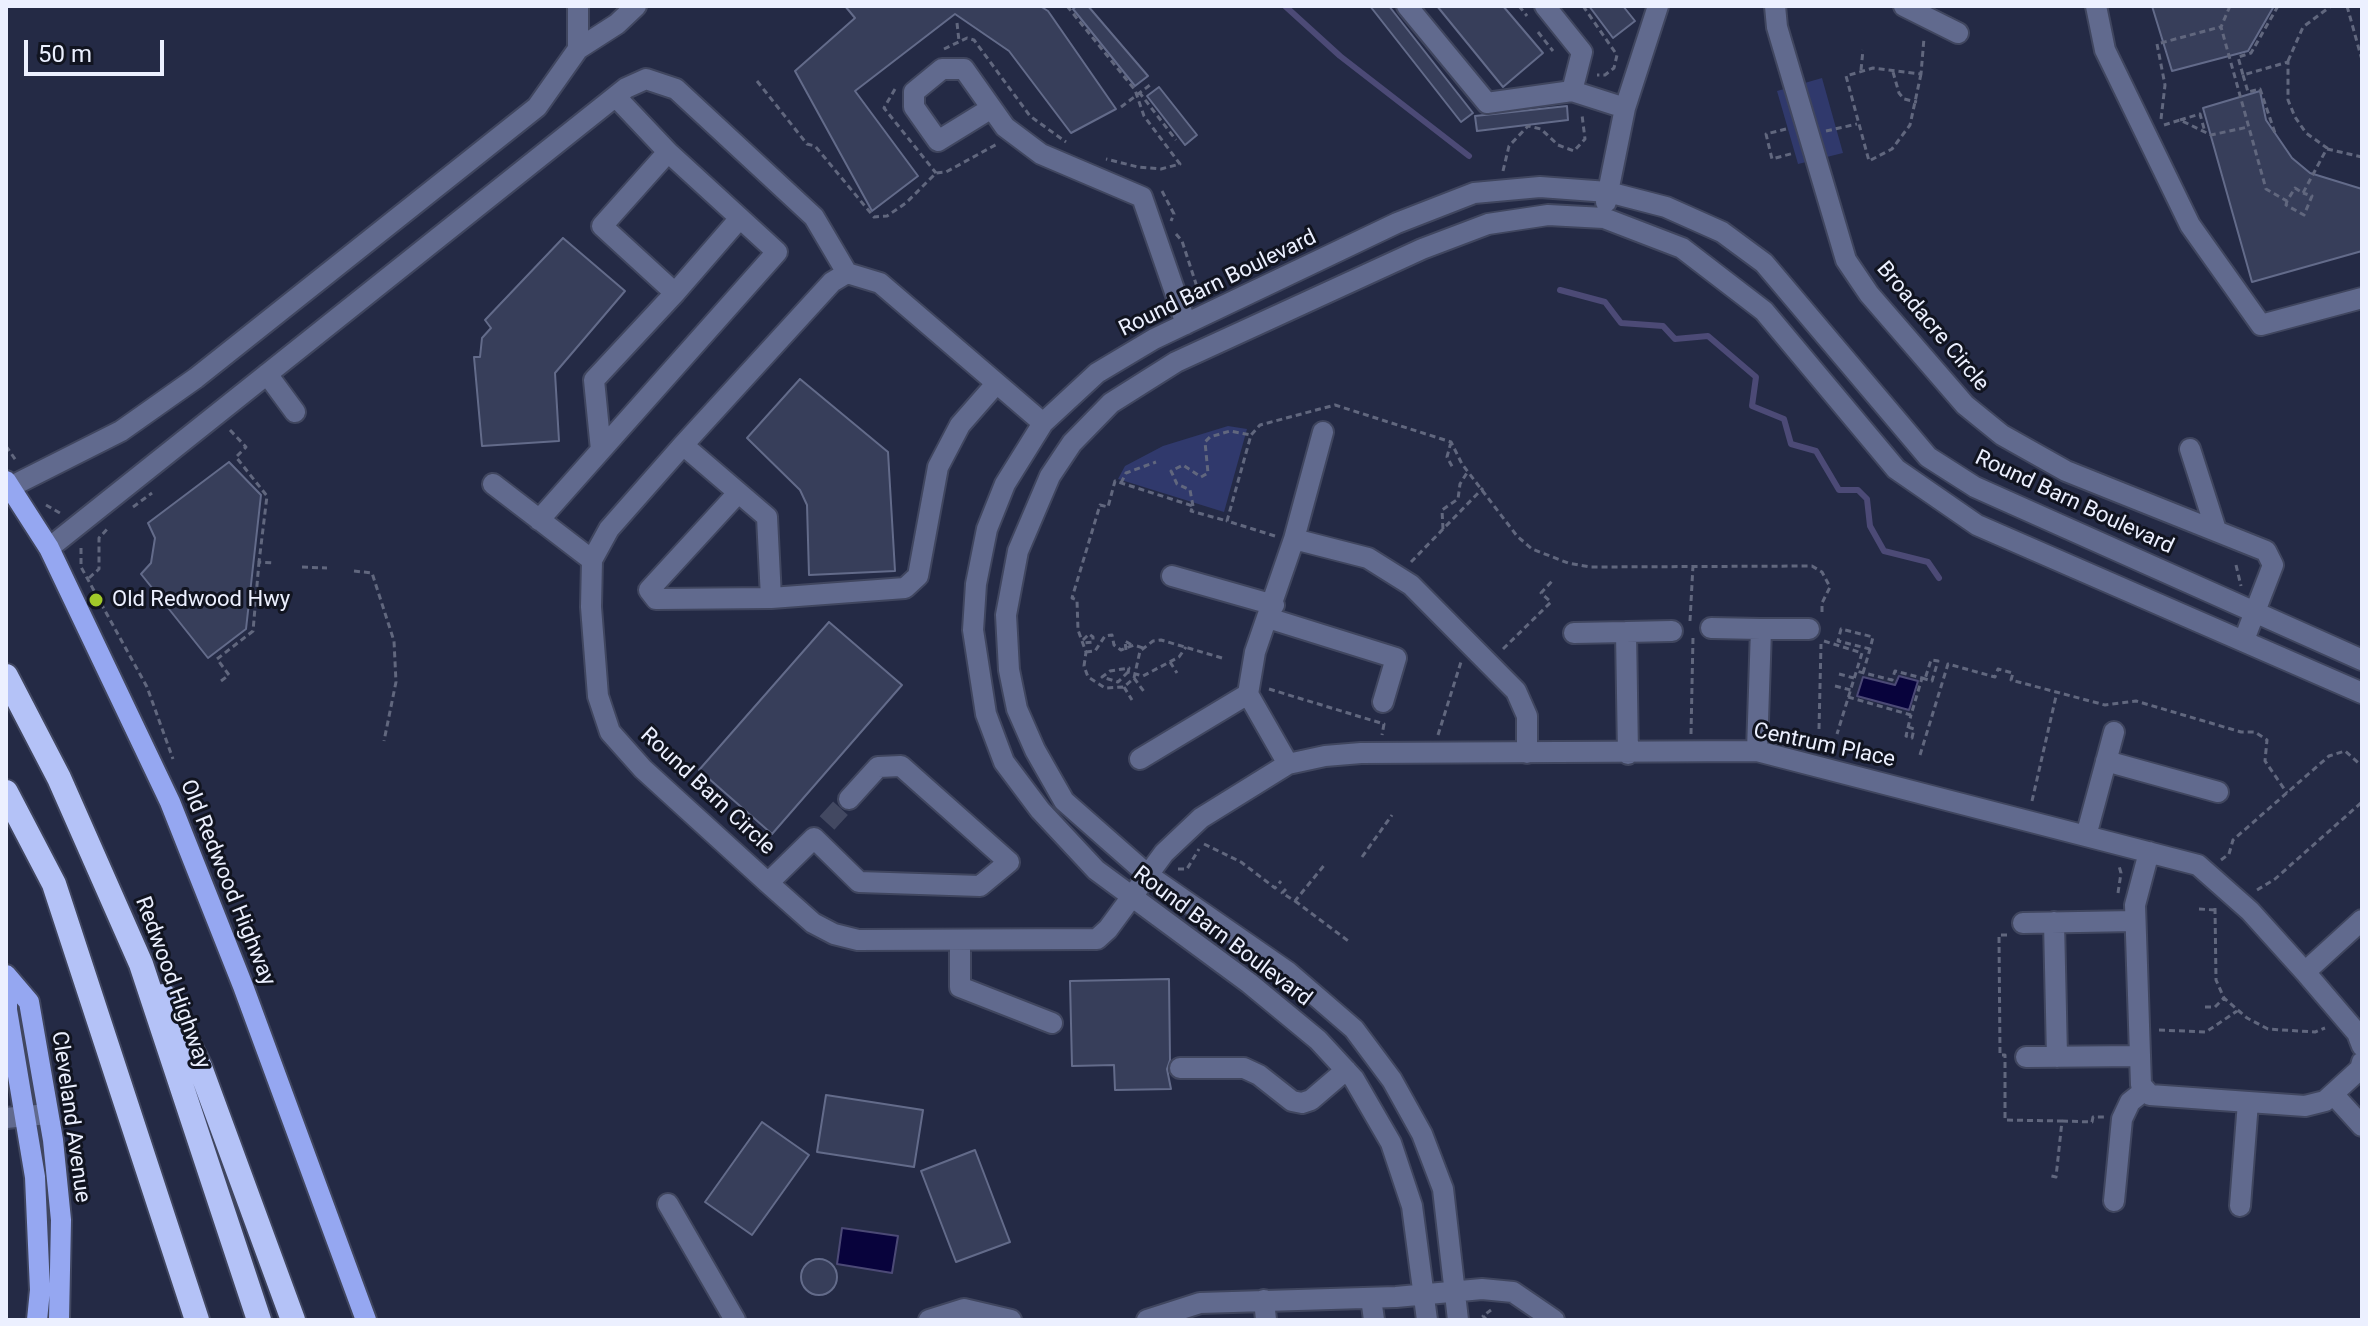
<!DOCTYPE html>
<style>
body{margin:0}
#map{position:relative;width:2368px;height:1326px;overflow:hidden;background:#242a45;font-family:Roboto,sans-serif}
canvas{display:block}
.frame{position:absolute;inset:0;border:8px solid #ecf0ff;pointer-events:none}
.scale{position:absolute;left:24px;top:40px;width:140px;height:36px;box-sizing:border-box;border:4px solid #ecf0ff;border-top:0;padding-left:10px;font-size:24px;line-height:28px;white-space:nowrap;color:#ecf0ff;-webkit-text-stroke:6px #111420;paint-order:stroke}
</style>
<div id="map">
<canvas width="2368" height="1326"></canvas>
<div class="frame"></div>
<div class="scale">50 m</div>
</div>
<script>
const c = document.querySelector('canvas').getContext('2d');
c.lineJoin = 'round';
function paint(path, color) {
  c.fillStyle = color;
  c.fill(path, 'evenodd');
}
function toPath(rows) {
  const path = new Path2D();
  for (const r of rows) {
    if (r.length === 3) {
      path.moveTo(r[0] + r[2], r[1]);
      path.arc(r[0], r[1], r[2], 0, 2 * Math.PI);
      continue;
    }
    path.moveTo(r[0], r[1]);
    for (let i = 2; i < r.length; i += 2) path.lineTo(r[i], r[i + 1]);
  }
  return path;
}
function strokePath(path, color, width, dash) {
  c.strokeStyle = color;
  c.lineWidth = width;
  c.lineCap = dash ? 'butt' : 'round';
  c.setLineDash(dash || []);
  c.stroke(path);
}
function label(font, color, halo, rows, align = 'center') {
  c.font = font + ' Roboto,sans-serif';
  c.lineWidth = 6;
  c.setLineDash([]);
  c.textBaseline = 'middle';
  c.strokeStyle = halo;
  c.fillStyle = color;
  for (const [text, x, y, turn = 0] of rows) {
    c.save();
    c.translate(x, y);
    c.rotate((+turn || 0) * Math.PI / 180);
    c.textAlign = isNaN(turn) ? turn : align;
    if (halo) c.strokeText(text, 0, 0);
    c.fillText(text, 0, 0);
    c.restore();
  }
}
const green = toPath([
 [1822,78,1843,153,1798,164,1777,91],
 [1228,426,1247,429,1224,512,1118,479,1125,466,1163,446]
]);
const water = toPath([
 [1899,676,1918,681,1909,710,1857,696,1863,677,1895,685,1899,676],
 [842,1228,898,1236,892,1273,837,1264,842,1228]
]);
const stream = toPath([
 [1285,6,1340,56,1469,156],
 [1560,290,1605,302,1621,323,1663,326,1675,339,1708,336,1756,377,1752,406,1784,419,1791,444,1816,451,1839,490,1858,490,1867,499,1870,526,1884,551,1928,562,1939,578]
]);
const building = toPath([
 [845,6,1040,6,1048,11,1116,109,1071,133,1009,51,955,14,855,91,918,176,872,211,795,71,855,18,845,6],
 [1077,6,1088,6,1148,76,1135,86,1073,9,1077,6],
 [1370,6,1389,6,1473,113,1461,122,1370,6],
 [1437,6,1503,6,1543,53,1503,87,1437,6],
 [1589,6,1623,6,1635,21,1613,38,1589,6],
 [2152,6,2274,6,2248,51,2172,71,2152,6],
 [1159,87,1197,135,1185,145,1147,96,1159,87],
 [2260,91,2266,120,2292,158,2310,173,2362,189,2362,251,2252,282,2203,108,2260,91],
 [1567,106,1568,120,1477,131,1475,116,1567,106],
 [563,238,625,291,555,373,559,441,482,446,474,357,480,357,482,338,491,328,485,320,563,238],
 [800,379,888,452,895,571,809,575,807,505,800,490,747,438,800,379],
 [229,462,261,495,246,629,208,658,141,574,151,563,155,538,148,523,229,462],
 [829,622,902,685,772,834,699,770,829,622],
 [1169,979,1170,1060,1167,1069,1171,1089,1115,1090,1114,1065,1072,1066,1070,981,1169,979],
 [826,1095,923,1110,914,1167,817,1152,826,1095],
 [762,1122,809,1155,752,1235,705,1202,762,1122],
 [975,1150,1010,1242,956,1262,921,1171,975,1150],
 [819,1277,18]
]);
const minorTunnel = toPath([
 [827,823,849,799]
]);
const path = toPath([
 [1067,6,1135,90,1144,116,1180,164,1161,169,1138,167,1106,159],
 [1519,6,1527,16],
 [1583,6,1617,55,1614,68,1605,75,1597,75],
 [2230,6,2221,27,2266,189,2287,201,2295,188,2303,193,2325,152],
 [2278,6,2251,53,2238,57,2243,75,2288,62,2288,100,2295,117,2306,133,2327,148,2325,152],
 [2347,6,2362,60],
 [957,23,959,41],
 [1538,32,1553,51],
 [944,49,967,38,974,40,1030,116,1066,142],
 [2288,61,2303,27,2331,6],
 [1861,70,1863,50],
 [1893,72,1899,93,1904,99,1917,102],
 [1921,74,1910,125,1892,149,1869,161,1846,76,1873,68,1921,74,1924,38],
 [2243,75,2248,92,2260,89,2276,136],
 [757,81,807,144,815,146,874,217,887,216,906,203,936,173,946,172,997,144],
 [895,89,884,108,936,173],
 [1139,92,1176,140],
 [1121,107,1150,85],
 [2161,119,2165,85,2157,44,2220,27],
 [2180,120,2200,114,2205,132],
 [2164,125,2180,120,2211,135,2248,127],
 [1786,129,1766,134,1772,159,1794,153],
 [1826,131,1857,124],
 [2327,149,2362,157],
 [1503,171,1509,146,1528,126,1541,129,1558,145,1574,151,1585,139,1582,115],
 [1162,191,1174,214,1171,221],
 [2287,201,2286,205,2304,215,2312,196,2303,193],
 [1176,234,1182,241,1199,293],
 [230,430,246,447,236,457,267,496,259,562,275,563],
 [1451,442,1447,457,1453,468],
 [6,446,17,462],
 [1121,483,1126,473,1156,462],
 [46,505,60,513],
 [1193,506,1190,490,1177,484,1171,471,1183,465,1201,477,1208,473,1205,442,1210,437,1230,431,1251,435],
 [133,507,152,493],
 [1443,529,1442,510,1458,499,1460,484,1468,471],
 [1275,536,1227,521,1251,435,1260,425,1335,405,1451,442,1462,464,1517,536,1532,549,1568,563,1590,567,1812,566,1822,572,1830,587,1822,603,1822,616],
 [81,548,81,567,147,687,173,759],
 [1411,562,1483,488],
 [2236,565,2241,586],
 [302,567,327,568],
 [354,571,372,573,394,641,396,682,384,741],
 [89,578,99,569,99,538,109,527],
 [1690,621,1693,565],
 [1083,640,1089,634,1093,637,1093,642,1084,643],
 [1824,641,1862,653,1837,734],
 [1503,649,1551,602,1541,593,1554,579],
 [1126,650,1125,641,1132,645],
 [1086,652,1095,651,1105,636,1112,635,1114,645,1121,650,1134,645,1143,648],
 [1222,658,1161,640,1153,641,1140,651,1134,678,1124,687,1105,688,1088,677,1084,666,1086,652,1078,630,1077,600,1072,598,1100,505,1108,507,1115,481,1193,506,1191,511,1227,521],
 [1170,662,1177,673],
 [1128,672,1118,682,1102,677,1110,671,1129,668,1128,672,1143,676,1179,657,1186,647],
 [1863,673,1870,649,1873,637,1841,629,1838,641,1870,649],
 [1839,674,1854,678],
 [1134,678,1145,693],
 [1922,678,1932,681,1938,661,1931,660,1925,679],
 [221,681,229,675,217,659,253,631,259,562],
 [1835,686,1851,690],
 [1124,687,1132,700],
 [1269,689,1384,724,1382,735],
 [1848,697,1911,715,1922,678,1895,671,1892,680,1856,671],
 [1908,727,1914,729,1912,738,1906,736,1911,715],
 [1819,729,1821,644],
 [1691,734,1693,637],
 [1438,735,1461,662],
 [1920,755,1948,664,1995,677,1998,669,2013,673,2011,680,2105,705,2136,701,2241,732,2255,732,2267,740,2265,761,2287,793],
 [2032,801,2057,692],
 [1204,844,1241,862,1275,888,1281,881],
 [1362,857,1392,815],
 [2221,860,2229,854,2233,840,2329,756,2345,751,2362,766],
 [1178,869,1187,869,1199,849],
 [1286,889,1282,893,1295,901,1326,863],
 [2257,890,2275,879,2362,802],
 [2118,893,2121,873,2119,866],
 [1295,901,1351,943],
 [2215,908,2216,980,2224,998,2247,1018,2268,1029,2315,1032,2325,1028],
 [2199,909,2215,910],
 [2007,935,1999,935,2000,1055,2005,1055,2005,1120,2062,1121,2056,1177,2051,1176],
 [2205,1007,2215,1007,2224,998],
 [2159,1030,2206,1032,2237,1011],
 [2062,1121,2092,1122,2093,1117,2105,1117],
 [1487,1320,1483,1316,1491,1310]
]);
const minor = toPath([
 [1407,6,1487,103,1572,91,1625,108],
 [1545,6,1582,52,1572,91],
 [1775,6,1777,27,1846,260,1869,294,1965,405,2002,435,2066,471,2266,551,2273,565,2244,640],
 [1904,6,1958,33],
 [2096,6,2105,50,2190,225,2261,325,2362,298],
 [578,49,617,24,636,6],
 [990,109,938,141,914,107,914,92,942,69,964,69,1005,127,1041,154,1142,197,1186,324],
 [1606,202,1625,108,1658,6],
 [675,293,740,218],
 [267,374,295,412],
 [1043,423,880,283,847,273,832,282,683,445,609,529,592,560,591,607,598,696,610,732,643,769,768,883,813,923,834,934,858,940,1097,939,1108,929,1164,853,1201,818,1288,764,1325,756,1361,753,1757,751,2198,865,2250,911,2305,972,2357,1033,2362,1046],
 [683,445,767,517,771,598,656,599,649,590,738,493],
 [2190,449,2216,530],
 [601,450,594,380,675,293,602,226,668,152],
 [493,484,592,560],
 [10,487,121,431,196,378,537,107,578,49,578,6],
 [539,520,777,252,668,152,616,97],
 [1294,539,1323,432],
 [49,548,626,88,646,79,676,89,814,217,847,273],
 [1172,576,1274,605],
 [771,598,905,588,918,576,938,467,960,425,995,385],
 [1268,618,1396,658,1383,702],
 [1711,628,1761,629],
 [1574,633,1626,632],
 [1757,751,1761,629,1809,629],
 [1628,754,1626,632,1672,631],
 [1140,759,1248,694],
 [2106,761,2218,792],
 [1288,764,1248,694,1255,652,1294,539,1368,558,1411,585,1516,691,1527,716,1527,753],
 [2086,836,2114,732],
 [2149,852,2135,905,2141,1085,2150,1095,2305,1106,2325,1101,2360,1069,2362,1062],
 [768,883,814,838,859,882,980,886,1009,862,901,766,878,767,849,799],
 [2054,922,2057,1057],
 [2023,923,2135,921],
 [960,942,960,987,1052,1023],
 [2305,972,2362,920],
 [2026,1057,2140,1056],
 [1180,1068,1244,1068,1259,1075,1292,1101,1302,1103,1311,1100,1346,1070],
 [2333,1094,2362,1126],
 [6,1118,48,1114],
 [2114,1201,2122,1119,2130,1102,2145,1090],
 [668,1204,735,1320],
 [2240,1206,2248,1102],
 [1371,1298,1374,1320],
 [1264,1300,1266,1320],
 [929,1320,964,1309,1011,1320],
 [1147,1320,1200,1303,1396,1297,1482,1289,1513,1292,1554,1320],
 [1427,1320,1412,1206,1391,1143,1354,1079,1318,1040,1249,983,1096,870,1040,810,1004,762,986,714,973,630,976,584,987,529,1005,484,1043,423,1097,373,1154,339,1397,223,1474,193,1540,187,1608,192,1666,207,1722,232,1764,263,1928,457,1975,487,2362,660],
 [1458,1320,1443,1189,1422,1134,1392,1080,1354,1029,1288,972,1148,875,1064,801,1035,750,1017,709,1009,670,1006,615,1018,551,1050,476,1072,443,1111,403,1176,362,1422,249,1488,224,1548,215,1604,218,1682,248,1764,311,1896,469,1977,525,2362,693]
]);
const major = toPath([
 [6,481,49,548,170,802,243,986,366,1320],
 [6,975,29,1002,53,1140,61,1220,59,1320],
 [7,977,7,1010,35,1177,40,1290,37,1320]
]);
const highway = toPath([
 [6,676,59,778,141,964,259,1320],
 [6,792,54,884,197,1320],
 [164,996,200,1067,293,1320]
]);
const markers = [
 [96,600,8,"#a1c929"]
];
const streetNames = [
 ["Round Barn Boulevard",1218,284,-26],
 ["Broadacre Circle",1932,327,50],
 ["Round Barn Boulevard",2074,503,25],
 ["Centrum Place",1824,746,12],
 ["Round Barn Circle",707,792,43],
 ["Old Redwood Highway",227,883,68],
 ["Round Barn Boulevard",1222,937,37],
 ["Redwood Highway",172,983,70],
 ["Cleveland Avenue",70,1117,82]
];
const poiNames = [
 ["Old Redwood Hwy",112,600]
];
paint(green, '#30396c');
paint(water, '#08033c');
strokePath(water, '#4c4a76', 2);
strokePath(stream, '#4c4a76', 6);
paint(building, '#373e5a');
strokePath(building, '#636b8a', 2);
strokePath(minorTunnel, '#424861', 20, [20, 10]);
strokePath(minor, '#40465f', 24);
strokePath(major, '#40465f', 24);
strokePath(highway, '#40465f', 28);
strokePath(path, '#61677e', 3, [6, 4]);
strokePath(minor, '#616a8e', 20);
strokePath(major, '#95a7f1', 20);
strokePath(highway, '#b4c2f7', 24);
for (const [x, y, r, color] of markers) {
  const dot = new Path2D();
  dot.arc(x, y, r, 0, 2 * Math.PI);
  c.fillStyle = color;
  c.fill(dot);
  strokePath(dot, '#111420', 3);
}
label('22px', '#ecf0ff', '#111420', streetNames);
label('22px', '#ecf0ff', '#111420', poiNames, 'left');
</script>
